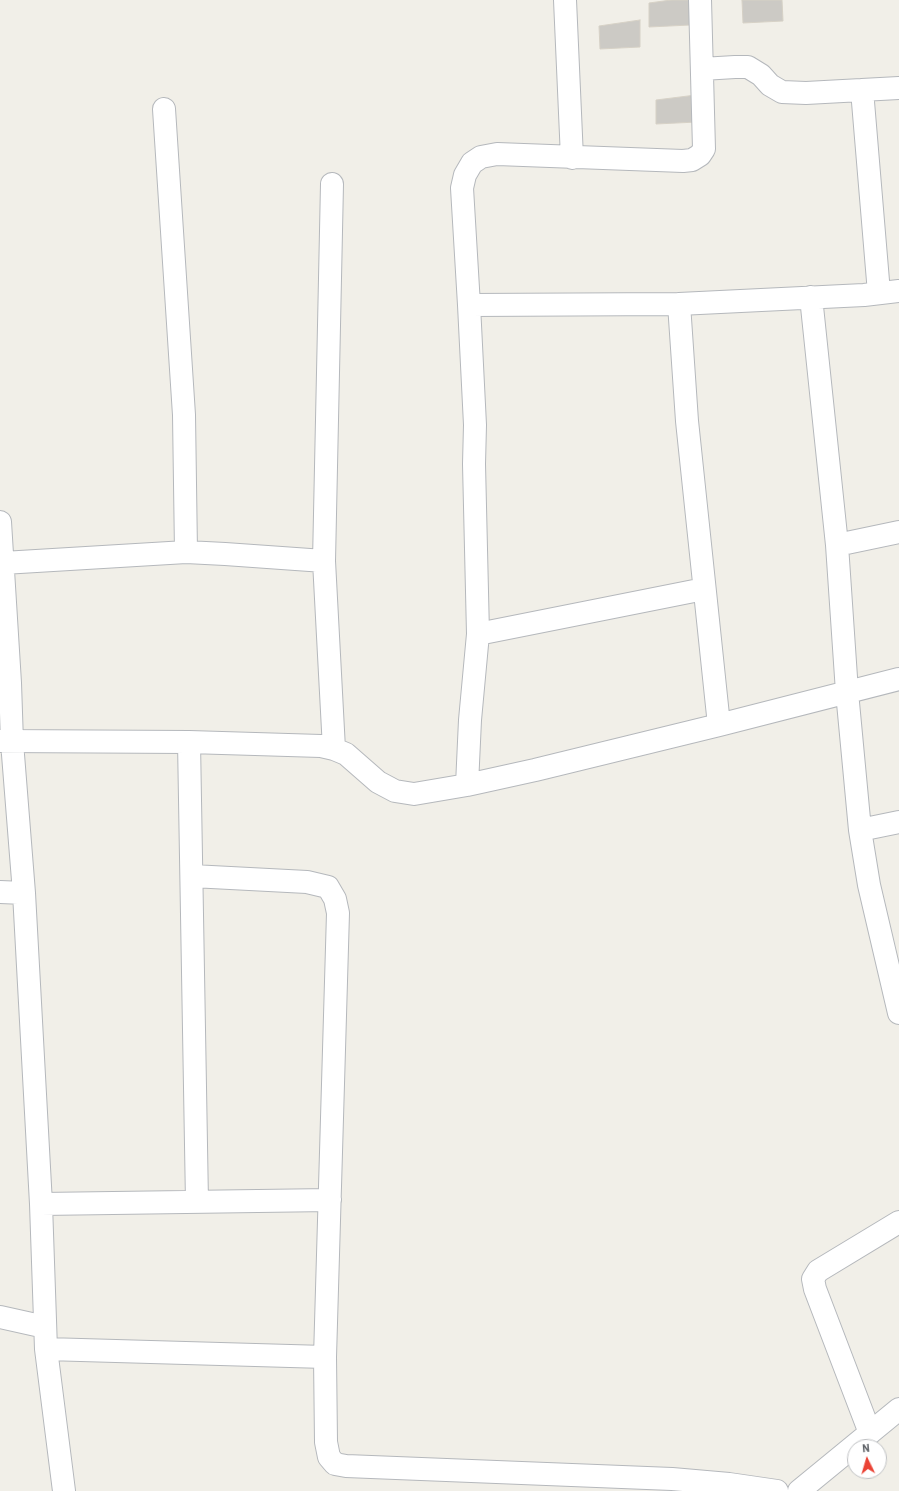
<!DOCTYPE html>
<style>
body{margin:0}
#map{position:relative;width:899px;height:1491px;overflow:hidden;background:#f1efe8;font-family:Barlow,sans-serif}
canvas{display:block}
.north{position:absolute;left:847px;top:1439px;width:40px;height:40px;box-sizing:border-box;background:#fff;border:1px solid #bfc1c3;border-radius:50%;rotate:355deg;font-size:11px;font-weight:700;line-height:16px;text-align:center;color:#5f6368}
.north::after{content:'';display:block;margin:auto;width:14px;height:18px;background:#ea4335;clip-path:polygon(50% 0,100% 100%,50% 72%,0 100%)}
</style>
<div id="map">
<canvas width="899" height="1491"></canvas>
<div class="north">N</div>
</div>
<script>
const c = document.querySelector('canvas').getContext('2d');
c.lineJoin = 'round';
function paint(path, color) {
  c.fillStyle = color;
  c.fill(path, 'evenodd');
}
function toPath(rows) {
  const path = new Path2D();
  for (const r of rows) {
    path.moveTo(r[0], r[1]);
    for (let i = 2; i < r.length; i += 2) path.lineTo(r[i], r[i + 1]);
  }
  return path;
}
function strokePath(path, color, width, dash) {
  c.strokeStyle = color;
  c.lineWidth = width;
  c.lineCap = dash ? 'butt' : 'round';
  c.setLineDash(dash || []);
  c.stroke(path);
}
const building = toPath([
 [671,0,689,0,690,25,649,27,649,3,671,0],
 [742,0,782,0,783,21,743,23,742,0],
 [640,20,640,47,600,49,599,26,640,20],
 [696,95,697,122,656,124,656,100,696,95]
]);
const minor = toPath([
 [565,0,572,158],
 [702,69,735,67,748,67,761,75,770,85,782,92,806,93,899,88],
 [862,90,879,293],
 [164,109,184,415,186,552],
 [332,184,324,561,334,749],
 [811,297,837,545,847,692,860,830,869,885,899,1013],
 [679,304,687,421,719,725],
 [469,305,679,304,864,295,899,291],
 [0,522,10,683,12,742,24,893,41,1204,46,1349,64,1491],
 [837,545,899,532],
 [3,563,186,552,225,554,324,561],
 [478,634,704,589],
 [0,741,189,742,321,746,334,749,346,754,378,782,395,791,414,794,467,785,535,770,719,725,899,679],
 [189,742,197,1202],
 [467,785,470,720,478,634,474,464,475,425,469,305,462,188,465,175,472,163,481,157,497,154,683,161,692,160,700,155,704,149,700,0],
 [860,830,899,822],
 [192,876,307,882,328,887,335,899,338,913,325,1357,326,1442,329,1457,335,1464,346,1466,672,1479,729,1484,777,1491],
 [0,892,24,893],
 [41,1204,330,1200],
 [0,1317,45,1327],
 [46,1349,325,1357],
 [870,1433,815,1289,813,1279,818,1271,899,1222],
 [799,1491,899,1409]
]);
paint(building, '#cccac5');
strokePath(building, '#d6d1c6', 1);
strokePath(minor, '#b5b8bc', 24);
strokePath(minor, '#fff', 22);
</script>
